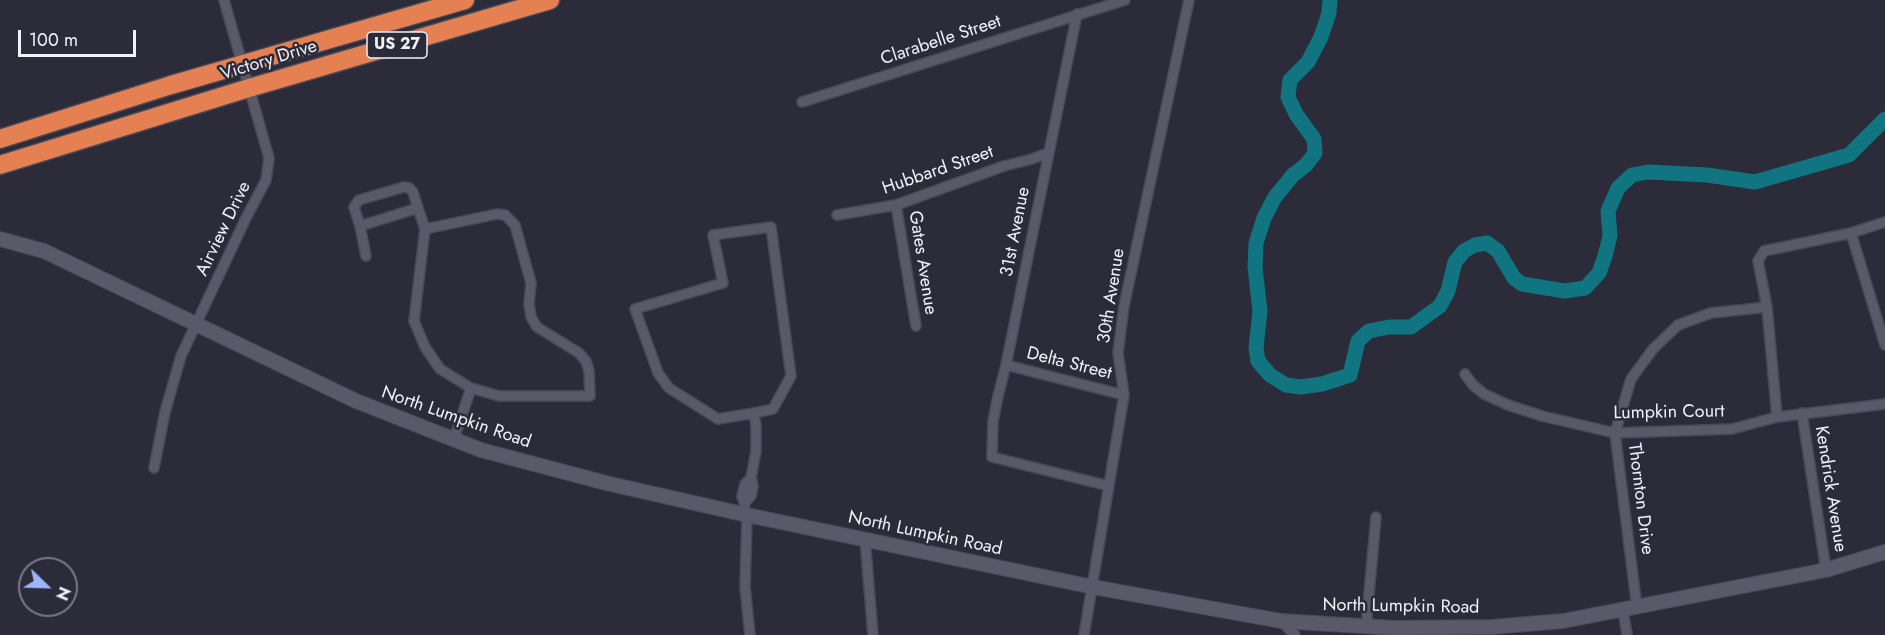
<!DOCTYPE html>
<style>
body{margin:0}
#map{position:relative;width:1885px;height:635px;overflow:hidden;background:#2b2b3a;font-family:Jost,sans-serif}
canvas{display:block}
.north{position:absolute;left:18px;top:557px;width:60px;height:60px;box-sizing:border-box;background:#2b2b3a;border:2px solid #7a7a87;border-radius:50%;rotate:113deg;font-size:16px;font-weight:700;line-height:24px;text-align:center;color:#f0f1fb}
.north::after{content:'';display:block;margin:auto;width:21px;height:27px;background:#9fb3fd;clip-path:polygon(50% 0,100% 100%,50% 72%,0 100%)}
.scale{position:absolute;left:18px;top:30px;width:118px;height:27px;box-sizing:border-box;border:3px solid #f0f1fb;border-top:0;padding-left:8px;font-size:18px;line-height:21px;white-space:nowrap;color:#f0f1fb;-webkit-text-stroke:4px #2b2b3a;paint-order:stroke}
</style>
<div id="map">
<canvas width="1885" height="635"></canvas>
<div class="north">N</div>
<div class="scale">100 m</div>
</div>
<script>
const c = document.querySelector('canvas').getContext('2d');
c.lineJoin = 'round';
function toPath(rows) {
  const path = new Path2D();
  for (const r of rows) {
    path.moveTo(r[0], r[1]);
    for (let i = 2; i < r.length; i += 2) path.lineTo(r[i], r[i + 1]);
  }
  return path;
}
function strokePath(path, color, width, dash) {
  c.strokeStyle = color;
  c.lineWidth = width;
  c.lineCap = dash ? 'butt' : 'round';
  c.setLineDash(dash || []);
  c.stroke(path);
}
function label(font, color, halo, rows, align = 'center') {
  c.font = font + ' Jost,sans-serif';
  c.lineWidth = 5;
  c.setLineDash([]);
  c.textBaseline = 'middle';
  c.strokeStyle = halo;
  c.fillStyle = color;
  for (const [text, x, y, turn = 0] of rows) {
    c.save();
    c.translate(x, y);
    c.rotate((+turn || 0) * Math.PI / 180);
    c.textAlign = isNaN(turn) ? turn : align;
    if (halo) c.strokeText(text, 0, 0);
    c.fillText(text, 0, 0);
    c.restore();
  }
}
const river = toPath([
 [1330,0,1329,13,1321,37,1308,62,1290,80,1288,97,1296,114,1314,139,1315,153,1306,165,1293,175,1275,197,1264,218,1256,243,1255,267,1260,311,1256,348,1258,361,1270,375,1286,385,1301,387,1322,384,1350,375,1358,341,1369,331,1389,327,1411,327,1440,306,1448,291,1455,262,1464,251,1475,245,1487,243,1498,251,1514,278,1522,284,1565,291,1585,288,1599,273,1605,256,1610,236,1608,211,1618,188,1632,175,1648,172,1707,175,1755,182,1849,155,1885,119]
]);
const street = toPath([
 [1077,14,1006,365,998,396,993,421,992,457,1109,486],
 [802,102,1125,0],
 [896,205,916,326],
 [418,208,360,226,354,207,359,200,404,187,409,188,413,192,418,208,425,229],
 [837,215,896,205,1004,166,1032,159,1048,153],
 [360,226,366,256],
 [1851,233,1885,345],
 [1006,365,1124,395],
 [1465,374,1473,385,1484,394,1508,405,1542,416,1615,433,1732,429,1777,417,1885,404],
 [1802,413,1826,570],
 [1777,417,1767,307,1758,261,1764,251,1851,233,1885,222],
 [454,439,471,388,499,396,590,396,589,371,586,361,579,353,537,327,531,317,529,304,531,283,515,225,505,215,497,214,425,229,414,321,425,347,440,369,471,388],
 [154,468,165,412,181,356,246,218,266,180,269,158,224,0],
 [745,502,751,496,753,486,751,478,756,451,756,426,754,413,773,409,791,376,771,227,713,235,723,283,635,309,658,373,669,388,718,419,754,413],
 [745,505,742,496,745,484,751,478],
 [747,515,745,587,750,635],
 [865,539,873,635],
 [1637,608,1615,433,1631,379,1653,349,1678,325,1711,313,1767,307],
 [1623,610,1627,635],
 [1281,621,1295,635],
 [1368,628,1367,616,1376,517],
 [1084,635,1124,395,1118,353,1124,306,1189,0]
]);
const secondary = toPath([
 [0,239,44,251,356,401,481,450,606,483,747,515,1093,587,1281,621,1394,628,1491,627,1563,621,1826,570,1885,552]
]);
const highway = toPath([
 [0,139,171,85,465,0],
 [0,165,249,88,550,0]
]);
const shields = [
 [397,45,60]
];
const shieldNames = [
 ["US 27",397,45]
];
const streetNames = [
 ["Clarabelle Street",941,41,-18],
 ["Victory Drive",269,61,-17],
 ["Hubbard Street",938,171,-19],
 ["Airview Drive",224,229,-64],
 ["31st Avenue",1016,232,-79],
 ["Gates Avenue",922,263,81],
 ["30th Avenue",1112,296,-81],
 ["Delta Street",1069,364,14],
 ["Lumpkin Court",1669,413,-1],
 ["North Lumpkin Road",456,418,19],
 ["Kendrick Avenue",1830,489,81],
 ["Thornton Drive",1640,499,83],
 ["North Lumpkin Road",925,534,12],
 ["North Lumpkin Road",1401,607,1]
];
strokePath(river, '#107581', 15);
strokePath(street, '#494855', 12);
strokePath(secondary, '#494855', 16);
strokePath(highway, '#494855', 21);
strokePath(street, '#59596a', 9);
strokePath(secondary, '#59596a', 14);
strokePath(highway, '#e58053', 18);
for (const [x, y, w] of shields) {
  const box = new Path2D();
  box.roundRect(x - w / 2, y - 13, w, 26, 4.5);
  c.fillStyle = '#2b2b3a';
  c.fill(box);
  strokePath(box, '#f0f1fb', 1.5);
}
label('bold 16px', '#f0f1fb', null, shieldNames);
label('18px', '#f0f1fb', '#2b2b3a', streetNames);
</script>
